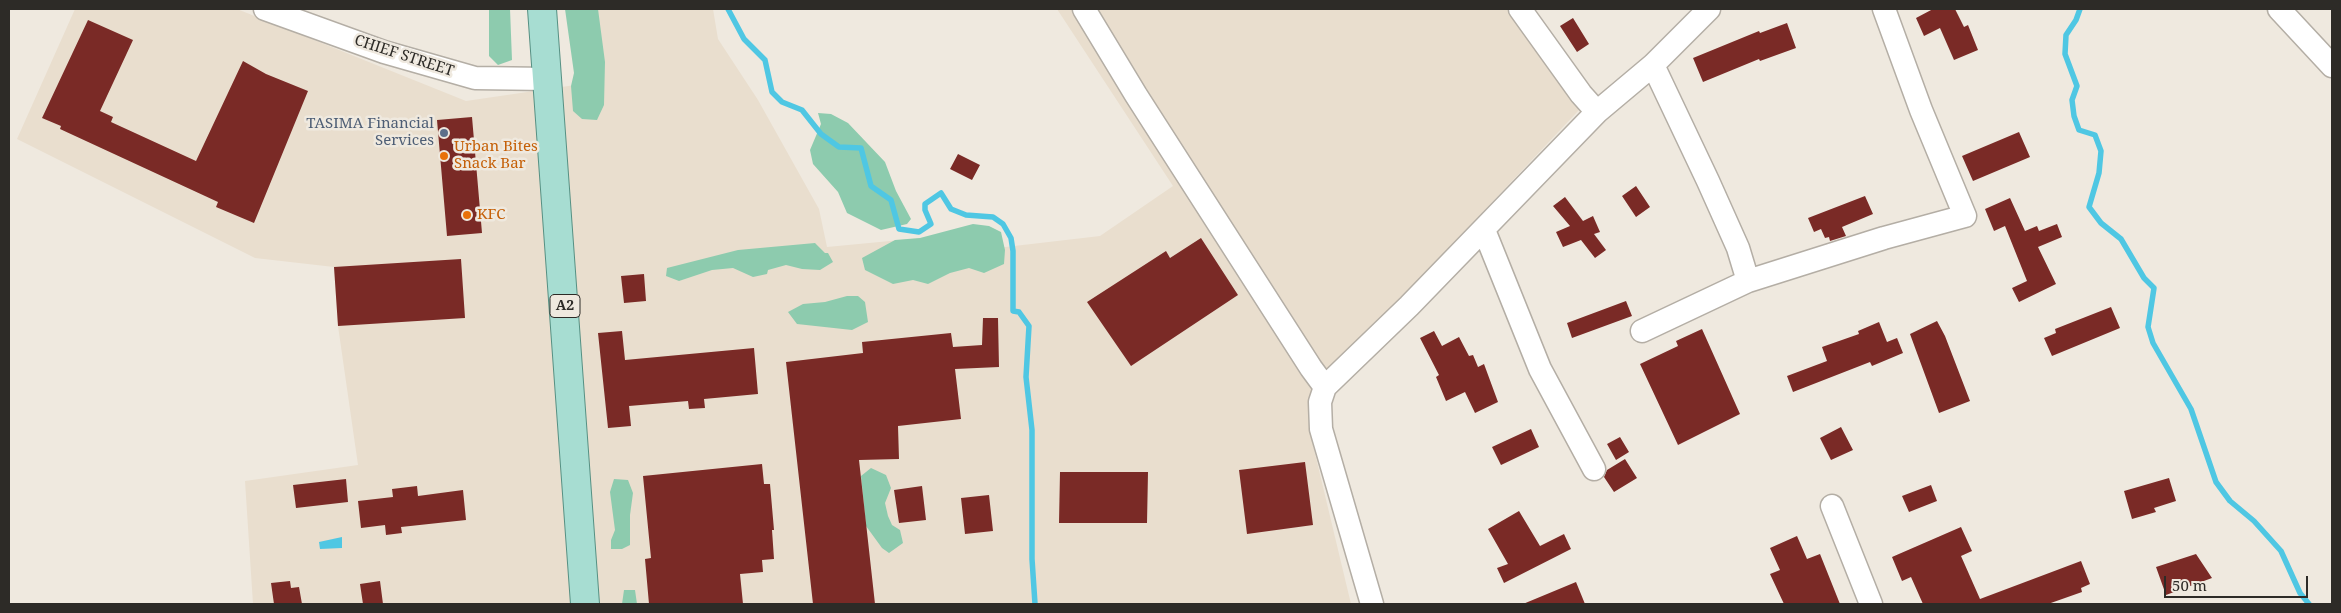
<!DOCTYPE html>
<style>
body{margin:0}
#map{position:relative;width:2341px;height:613px;overflow:hidden;background:#efe9df;font-family:"Noto Serif",serif}
canvas{display:block}
.frame{position:absolute;inset:0;border:10px solid #2d2b27;pointer-events:none}
.scale{position:absolute;left:2164px;top:576px;width:144px;height:22px;box-sizing:border-box;border:2px solid #2d2b27;border-top:0;padding-left:6px;font-size:15px;line-height:18px;white-space:nowrap;color:#2d2b27;-webkit-text-stroke:4px #efe9df;paint-order:stroke}
</style>
<div id="map">
<canvas width="2341" height="613"></canvas>
<div class="frame"></div>
<div class="scale">50 m</div>
</div>
<script>
const c = document.querySelector('canvas').getContext('2d');
c.lineJoin = 'round';
function paint(path, color) {
  c.fillStyle = color;
  c.fill(path, 'evenodd');
}
function toPath(rows) {
  const path = new Path2D();
  for (const r of rows) {
    path.moveTo(r[0], r[1]);
    for (let i = 2; i < r.length; i += 2) path.lineTo(r[i], r[i + 1]);
  }
  return path;
}
function strokePath(path, color, width, dash) {
  c.strokeStyle = color;
  c.lineWidth = width;
  c.lineCap = dash ? 'butt' : 'round';
  c.setLineDash(dash || []);
  c.stroke(path);
}
function label(font, color, halo, rows, align = 'center') {
  c.font = font + ' "Noto Serif",serif';
  c.lineWidth = 5;
  c.setLineDash([]);
  c.textBaseline = 'middle';
  c.strokeStyle = halo;
  c.fillStyle = color;
  for (const [text, x, y, turn = 0] of rows) {
    c.save();
    c.translate(x, y);
    c.rotate((+turn || 0) * Math.PI / 180);
    c.textAlign = isNaN(turn) ? turn : align;
    if (halo) c.strokeText(text, 0, 0);
    c.fillText(text, 0, 0);
    c.restore();
  }
}
const built = toPath([
 [75,9,237,9,466,101,582,84,580,9,713,9,718,39,758,100,819,209,827,247,995,231,997,248,1100,236,1173,186,1057,9,1511,9,1579,110,1313,392,1312,441,1351,604,253,604,245,481,358,465,338,326,334,267,255,258,17,139]
]);
const green = toPath([
 [489,9,510,9,512,60,498,65,489,56],
 [565,9,598,9,605,62,604,105,597,120,582,119,573,111,571,86,574,73],
 [818,113,831,114,848,123,885,162,896,191,911,219,907,224,881,230,847,213,838,192,813,164,810,150,821,124],
 [973,224,989,226,1001,232,1005,250,1004,264,984,273,969,268,950,273,928,284,913,280,893,284,865,270,862,258,895,240,920,238],
 [815,243,825,253,828,253,833,262,820,270,802,269,786,265,768,270,767,274,753,277,733,268,712,270,679,281,666,276,667,268,738,250],
 [847,296,858,296,865,302,868,322,852,330,797,324,788,312,803,304,825,302],
 [871,468,886,475,891,488,885,503,888,516,892,525,900,530,903,543,889,553,882,548,866,526,861,476],
 [614,479,628,480,633,493,630,515,630,545,622,549,611,549,611,540,615,530,610,492],
 [624,590,635,590,637,604,622,604]
]);
const water = toPath([
 [342,537,342,548,320,549,319,542]
]);
const stream = toPath([
 [728,9,744,39,765,60,772,92,782,102,802,110,821,134,839,147,861,148,871,186,891,200,899,229,919,232,931,224,925,210,925,204,941,193,951,209,966,215,993,217,1003,224,1011,238,1013,251,1013,311,1019,312,1029,326,1026,377,1032,430,1032,559,1035,604],
 [2080,9,2076,20,2066,35,2065,54,2077,86,2072,100,2074,116,2079,130,2095,135,2101,151,2099,173,2089,207,2101,223,2121,239,2144,278,2154,288,2148,327,2153,343,2191,409,2216,482,2230,501,2254,521,2281,551,2300,593,2309,604]
]);
const building = toPath([
 [1933,9,1955,9,1964,27,1968,25,1978,50,1954,60,1940,28,1924,36,1916,18],
 [1573,18,1589,44,1577,52,1560,26],
 [88,20,133,40,100,111,113,117,111,122,196,161,243,61,266,74,308,91,254,223,216,207,218,202,60,129,61,126,42,118],
 [1787,23,1796,48,1760,61,1759,59,1703,82,1693,58,1759,31,1760,33],
 [472,117,482,233,447,236,437,120],
 [2019,132,2030,157,1973,181,1962,156],
 [958,154,980,165,972,180,950,169],
 [1636,186,1650,207,1636,217,1622,196],
 [1865,196,1873,214,1842,227,1846,236,1830,241,1829,237,1825,238,1821,229,1814,232,1808,218],
 [1565,197,1583,221,1593,216,1600,232,1594,234,1606,250,1595,258,1581,240,1563,247,1556,232,1570,226,1553,206],
 [2010,198,2025,231,2037,226,2039,231,2057,224,2062,237,2038,247,2056,284,2019,302,2012,288,2027,281,2005,226,1994,231,1985,209],
 [1201,238,1238,295,1131,366,1087,302,1166,251,1170,258],
 [461,259,465,318,338,326,334,267],
 [644,274,646,301,624,303,621,276],
 [1626,301,1632,316,1572,338,1567,323],
 [2111,307,2120,328,2052,356,2044,338,2056,333,2055,329],
 [983,318,998,318,999,367,955,369,961,419,898,426,899,459,859,460,875,604,813,604,786,362,863,353,862,342,951,333,953,347,982,345],
 [1937,321,1945,336,1970,401,1939,413,1910,334],
 [1879,322,1887,342,1897,338,1903,353,1872,366,1870,362,1793,392,1787,376,1827,361,1822,347,1859,334,1858,331],
 [1702,329,1740,414,1678,445,1640,364,1678,346,1676,341],
 [622,331,625,360,754,348,758,394,704,399,705,408,689,409,688,401,629,406,631,426,608,428,598,333],
 [1434,331,1442,346,1459,337,1469,356,1473,355,1478,367,1484,364,1498,402,1475,413,1465,392,1446,401,1436,377,1439,375,1420,338],
 [1841,427,1853,450,1831,460,1820,438],
 [1531,429,1539,447,1501,465,1492,447],
 [1620,437,1629,452,1616,460,1607,444],
 [1625,459,1637,478,1614,492,1604,477,1607,470],
 [1305,462,1313,525,1247,534,1239,470],
 [762,464,764,484,770,484,774,530,772,530,774,559,762,560,763,572,740,574,743,604,649,604,645,559,651,558,643,476],
 [1060,472,1148,472,1147,523,1059,523],
 [2169,478,2176,501,2154,508,2156,512,2132,519,2124,491],
 [346,479,348,502,296,508,293,485],
 [1931,485,1937,501,1909,512,1902,496],
 [417,486,418,496,463,490,466,520,401,527,402,533,386,535,385,525,361,528,358,501,393,497,392,489],
 [922,486,926,520,899,523,894,490],
 [989,495,993,531,965,534,961,498],
 [1519,511,1540,546,1564,534,1571,549,1504,583,1497,568,1508,564,1488,529],
 [1961,527,1972,551,1961,556,1980,599,2081,561,2090,584,2081,588,2082,592,2048,604,1923,604,1911,577,1902,581,1892,557],
 [1797,536,1807,559,1820,554,1840,604,1784,604,1770,574,1780,570,1770,548],
 [2196,554,2212,578,2166,595,2156,567],
 [290,581,291,588,299,587,302,604,274,604,271,583],
 [380,581,383,604,363,604,360,584],
 [1576,582,1585,604,1523,604]
]);
const street = toPath([
 [265,9,384,52,475,78,548,79],
 [1084,9,1136,95,1311,368,1325,387],
 [1520,9,1581,94,1597,112],
 [2279,9,2332,66],
 [1653,65,1708,181,1738,248,1748,281],
 [1484,230,1540,369,1594,469],
 [1642,331,1748,281,1884,238,1965,216,1921,110,1884,9],
 [1832,506,1871,604],
 [1372,604,1321,429,1320,402,1325,387,1409,306,1597,112,1653,65,1709,9]
]);
const primary = toPath([
 [542,9,585,604]
]);
const markers = [
 [444,133,5,"#5c6f8a"],
 [444,156,5,"#e8710a"],
 [467,215,5,"#e8710a"]
];
const shields = [
 [565,306,30]
];
const shieldNames = [
 ["A2",565,306]
];
const streetNames = [
 ["CHIEF STREET",404,56,18]
];
const serviceNames = [
 ["TASIMA Financial",434,124],
 ["Services",434,141]
];
const foodNames = [
 ["Urban Bites",454,147],
 ["Snack Bar",454,164],
 ["KFC",477,215]
];
paint(built, '#e9dece');
paint(green, '#8dcbae');
paint(water, '#4fc7e3');
strokePath(stream, '#4fc7e3', 5.5);
paint(building, '#7a2a26');
strokePath(street, '#b4aea5', 25);
strokePath(primary, '#569083', 30);
strokePath(street, '#fff', 22);
strokePath(primary, '#a7ddd2', 28);
for (const [x, y, r, color] of markers) {
  const dot = new Path2D();
  dot.arc(x, y, r, 0, 2 * Math.PI);
  c.fillStyle = color;
  c.fill(dot);
  strokePath(dot, '#efe9df', 2);
}
for (const [x, y, w] of shields) {
  const box = new Path2D();
  box.roundRect(x - w / 2, y - 11.5, w, 23, 4);
  c.fillStyle = '#efe9df';
  c.fill(box);
  strokePath(box, '#2d2b27', 1);
}
label('bold 14px', '#2d2b27', null, shieldNames);
label('15px', '#2d2b27', '#efe9df', streetNames);
label('15px', '#4e5e75', '#efe9df', serviceNames, 'right');
label('15px', '#c56008', '#efe9df', foodNames, 'left');
</script>
